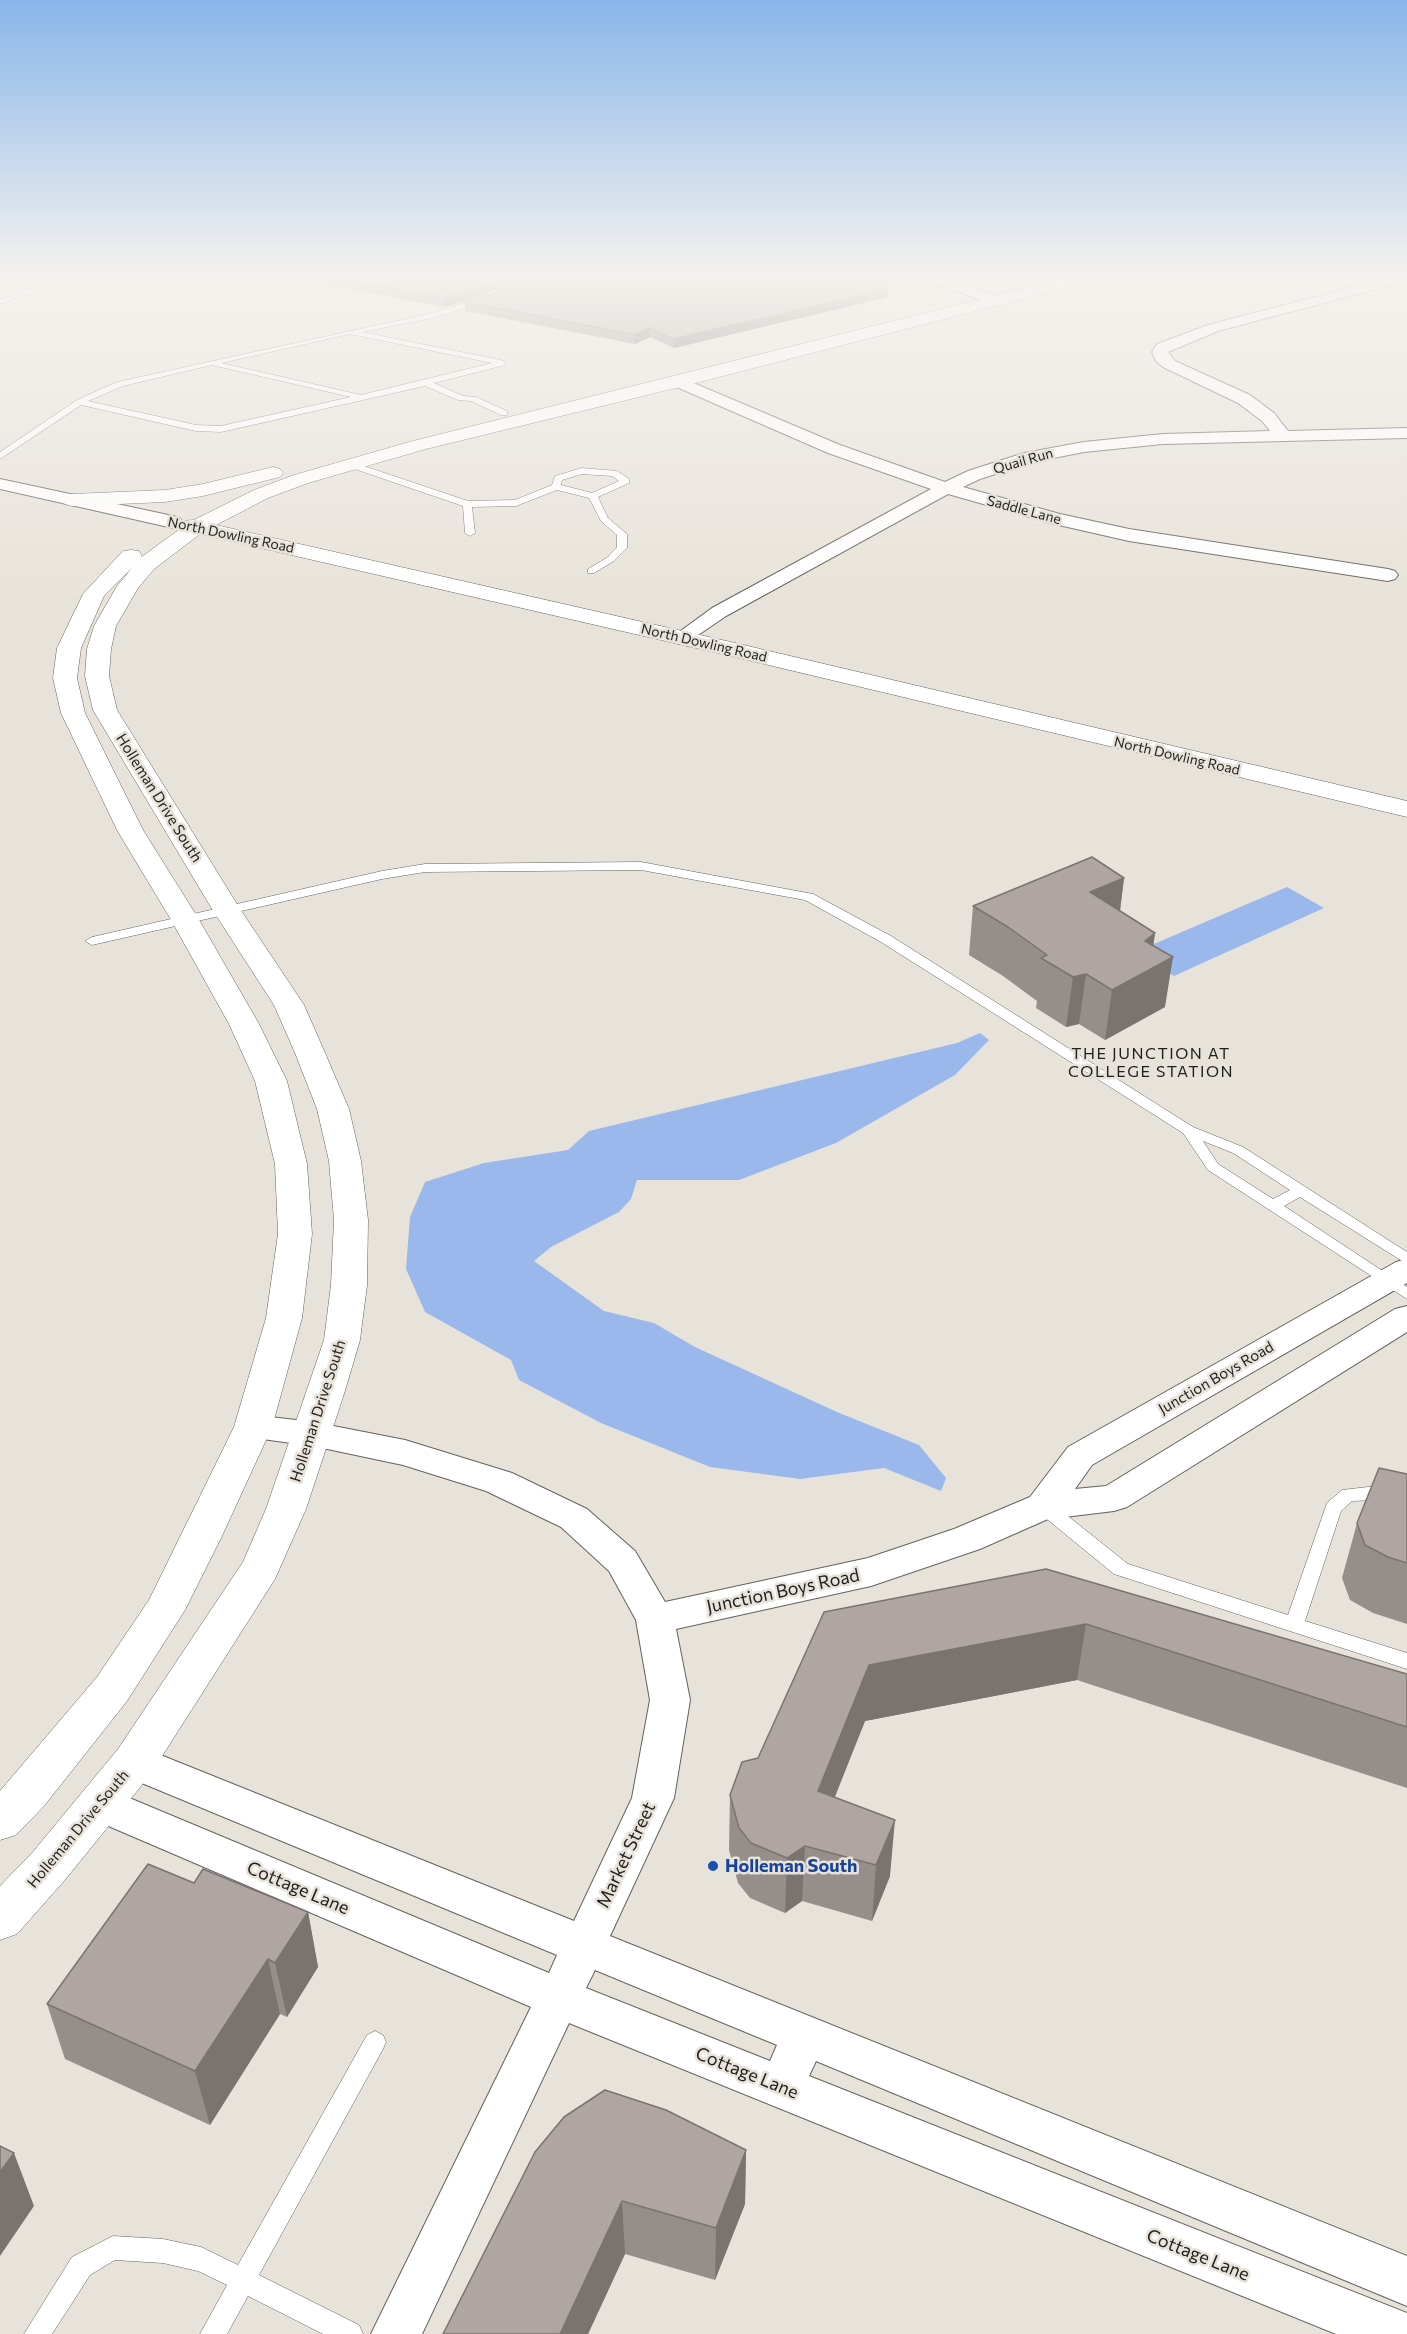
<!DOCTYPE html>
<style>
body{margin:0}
canvas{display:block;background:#e8e3da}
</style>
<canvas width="1407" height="2334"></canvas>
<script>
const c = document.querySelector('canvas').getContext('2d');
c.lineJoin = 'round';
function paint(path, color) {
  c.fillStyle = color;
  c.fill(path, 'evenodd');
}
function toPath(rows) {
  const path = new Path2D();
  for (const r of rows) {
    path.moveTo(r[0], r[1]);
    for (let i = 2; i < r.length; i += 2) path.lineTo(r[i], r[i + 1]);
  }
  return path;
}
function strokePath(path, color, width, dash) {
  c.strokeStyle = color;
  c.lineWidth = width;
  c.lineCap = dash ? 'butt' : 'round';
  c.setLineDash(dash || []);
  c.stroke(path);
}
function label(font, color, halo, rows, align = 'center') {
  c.font = font + ' Commissioner,sans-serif';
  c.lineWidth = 5;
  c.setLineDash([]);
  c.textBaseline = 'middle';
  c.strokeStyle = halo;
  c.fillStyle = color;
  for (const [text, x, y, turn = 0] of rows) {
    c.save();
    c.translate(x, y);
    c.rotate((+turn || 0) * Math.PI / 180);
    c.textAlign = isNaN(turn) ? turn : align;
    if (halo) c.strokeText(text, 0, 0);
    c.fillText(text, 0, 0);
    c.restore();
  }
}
const water = toPath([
 [1287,887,1324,908,1174,976,1135,952],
 [980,1033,989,1040,955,1075,836,1143,739,1180,637,1180,631,1199,619,1212,551,1247,534,1261,604,1311,654,1323,695,1347,837,1412,919,1445,946,1478,941,1491,884,1468,800,1479,710,1467,601,1423,519,1380,511,1360,425,1312,406,1269,410,1217,425,1182,484,1163,568,1150,589,1131,957,1043]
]);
const lane = toPath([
 [77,273,88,273,0,304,0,300,77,273],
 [479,299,486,301,433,318,362,332,505,361,505,365,434,383,463,396,476,397,507,411,507,415,501,415,471,401,458,400,425,386,221,432,196,431,81,405,0,459,0,452,77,400,117,382,429,314,479,299],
 [350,334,492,363,361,395,221,363,350,334],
 [212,365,216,366,351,397,221,426,196,425,88,401,123,386,212,365],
 [346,462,352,462,468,501,515,500,552,485,555,476,582,468,617,471,629,479,629,483,598,497,608,518,627,534,627,548,614,561,594,573,588,573,588,569,608,557,617,547,617,535,601,521,589,498,557,490,516,506,472,507,475,533,470,536,465,533,463,506,346,466,346,462],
 [582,474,612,476,619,481,592,493,561,485,562,480,582,474],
 [641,862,813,894,891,936,1193,1127,1243,1147,1407,1252,1407,1264,1300,1197,1284,1206,1407,1287,1407,1299,1208,1170,1183,1133,881,942,805,900,641,870,425,872,382,879,92,945,85,941,92,937,382,871,425,864,641,862],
 [1203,1141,1233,1153,1290,1190,1273,1199,1218,1164,1203,1141],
 [1377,1486,1407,1494,1407,1508,1377,1500,1352,1501,1341,1511,1305,1621,1407,1653,1407,1669,1114,1574,1037,1511,1034,1506,1037,1501,1043,1499,1049,1501,1128,1564,1288,1615,1327,1503,1342,1490,1377,1486],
 [375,2031,383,2035,386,2042,383,2049,259,2275,359,2325,363,2334,323,2334,248,2296,227,2334,200,2334,227,2285,198,2271,163,2263,115,2260,90,2275,52,2334,24,2334,72,2257,113,2236,163,2239,201,2247,238,2265,367,2035,375,2031]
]);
const street = toPath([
 [914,273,935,273,1002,298,1004,301,997,305,992,304,916,276,914,273],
 [1407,273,1407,281,1218,331,1168,352,1175,361,1250,395,1274,413,1288,431,1407,428,1407,438,1163,444,1084,452,1033,462,980,479,963,487,1060,514,1129,529,1388,569,1395,571,1398,575,1395,579,1388,581,1129,541,1050,523,948,494,726,616,688,642,681,644,674,642,671,638,712,608,931,489,828,453,672,385,670,382,672,379,684,379,840,445,945,482,968,471,1024,453,1084,442,1163,434,1270,431,1262,421,1238,403,1163,367,1156,361,1152,352,1157,344,1208,325,1407,273],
 [0,479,173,516,180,518,182,522,180,526,173,528,0,489,0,479],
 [1407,1259,1407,1283,1092,1465,1075,1489,1106,1486,1395,1309,1407,1306,1407,1332,1127,1507,1114,1511,1048,1519,980,1549,871,1586,676,1629,690,1700,674,1798,610,1936,1407,2256,1407,2306,816,2061,809,2076,1407,2313,1407,2334,1336,2334,569,2023,422,2334,371,2334,531,2007,85,1816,79,1804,85,1792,100,1787,115,1792,549,1973,557,1955,120,1774,114,1762,120,1750,134,1745,148,1750,574,1921,632,1798,650,1700,636,1620,609,1571,561,1527,486,1491,403,1465,313,1446,241,1436,236,1427,241,1418,253,1415,313,1422,405,1440,512,1473,587,1509,635,1551,665,1602,868,1558,954,1529,1030,1497,1068,1447,1396,1262,1407,1259],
 [595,1970,777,2045,770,2061,586,1988,595,1970]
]);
const secondary = toPath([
 [1086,273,1113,273,1111,276,684,386,426,449,308,483,268,498,216,525,735,643,1407,801,1407,817,735,657,200,534,154,569,138,588,116,626,111,649,109,676,117,710,240,909,304,1005,325,1053,349,1109,361,1161,368,1220,367,1285,360,1340,344,1394,306,1509,275,1579,150,1775,64,1881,17,1934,0,1940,0,1886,32,1853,118,1749,243,1562,266,1509,324,1340,331,1285,334,1220,329,1161,317,1109,295,1053,274,1005,212,909,93,710,85,676,87,649,94,626,117,586,132,568,104,596,81,648,77,678,85,713,143,830,198,918,259,1024,287,1081,307,1164,312,1234,302,1318,272,1427,222,1536,185,1610,127,1701,44,1806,16,1835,0,1840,0,1791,97,1677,149,1600,234,1427,266,1318,278,1234,275,1164,255,1081,229,1024,170,918,117,830,61,713,53,678,57,648,83,594,123,551,131,550,139,551,142,556,140,558,180,529,177,525,180,521,194,520,254,490,294,475,413,441,1086,273],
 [273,467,280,469,283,473,280,477,203,496,165,502,72,506,65,504,62,500,65,496,72,494,165,490,203,484,273,467]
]);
const wall = toPath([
 [269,273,534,273,483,295,444,307],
 [895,282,881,286,888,297,674,348,650,337,635,344,465,311,465,302,490,295],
 [1124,878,1120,911,1155,933,1153,946,1165,1007,1105,1040,1079,1024,1066,1027,1036,1008,1037,1001,1003,976,969,955,973,906],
 [1407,1474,1407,1624,1373,1613,1350,1600,1342,1578,1357,1523],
 [1046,1569,1407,1674,1407,1788,1077,1680,865,1721,834,1798,890,1876,872,1921,802,1901,785,1913,750,1898,738,1883,729,1850,730,1795,758,1758],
 [194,1883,308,1912,318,1967,287,2017,280,2014,210,2125,65,2059,47,2004],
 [746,2150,745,2204,715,2280,625,2254,588,2334,443,2334,535,2152]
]);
const shadedWall = toPath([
 [515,273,534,273,483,295,444,307,444,298],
 [895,274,895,282,867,289,868,281],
 [888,289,888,297,674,348,673,339],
 [649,328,650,337,635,344,635,335],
 [1124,878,1118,926,1090,892],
 [1155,933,1150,970,1173,957,1165,1007,1105,1040,1112,990,1145,941],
 [1086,974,1079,1024,1066,1027,1073,977],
 [1086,1624,1077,1680,865,1721,815,1847,818,1791,869,1665],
 [895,1820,890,1876,872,1921,876,1865],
 [805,1846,802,1901,785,1913,787,1858],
 [308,1912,318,1967,287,2017,275,1963],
 [268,1959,280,2014,210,2125,195,2071],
 [746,2150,745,2204,715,2280,716,2228],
 [14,2153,34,2206,0,2256,0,2172],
 [622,2201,625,2254,588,2334,560,2334]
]);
const building = toPath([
 [311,273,515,273,483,287,444,298,311,273],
 [537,273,892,273,895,274,868,281,888,289,673,339,649,328,635,335,465,302,490,295,537,273],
 [1092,857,1124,878,1090,892,1155,933,1145,941,1173,957,1112,990,1086,974,1073,977,1041,958,1047,955,1008,927,973,906,1092,857],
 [1379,1468,1407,1474,1407,1563,1388,1557,1365,1545,1357,1523,1379,1468],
 [1046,1569,1407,1674,1407,1727,1086,1624,869,1665,818,1791,895,1820,876,1865,805,1846,787,1858,751,1843,739,1828,730,1795,742,1762,758,1758,824,1612,1046,1569],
 [148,1864,194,1883,203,1869,308,1912,275,1963,268,1959,195,2071,47,2004,148,1864],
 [605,2090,666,2110,746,2150,716,2228,622,2201,560,2334,443,2334,535,2152,564,2117,605,2090],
 [0,2146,14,2153,0,2172,0,2146]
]);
const markers = [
 [713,1866,6,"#1a4fb4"]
];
const farStreetnames = [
 ["Quail Run",1023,461,-16],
 ["Saddle Lane",1024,510,15],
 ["North Dowling Road",231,535,12],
 ["North Dowling Road",704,643,13],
 ["North Dowling Road",1177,756,13]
];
const streetNames = [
 ["Holleman Drive South",159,798,58],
 ["Junction Boys Road",1216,1378,-30],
 ["Holleman Drive South",318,1411,-72],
 ["Holleman Drive South",78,1829,-50]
];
const neighbourhoodNames = [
 ["THE JUNCTION AT",1151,1054],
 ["COLLEGE STATION",1151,1072]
];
const nearStreetnames = [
 ["Junction Boys Road",783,1591,-12],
 ["Market Street",626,1855,-65],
 ["Cottage Lane",298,1888,23],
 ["Cottage Lane",747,2073,22],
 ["Cottage Lane",1198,2255,22]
];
const nearTransitnames = [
 ["Holleman South",725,1866]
];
paint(water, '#9ab8ec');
strokePath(lane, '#66625b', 1);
strokePath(street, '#66625b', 2);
strokePath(secondary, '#66625b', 1);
paint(lane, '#fff');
paint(street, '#fff');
paint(secondary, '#fff');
paint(wall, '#968e8b');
paint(shadedWall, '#7a7471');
paint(building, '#afa5a2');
strokePath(building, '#7a7471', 1.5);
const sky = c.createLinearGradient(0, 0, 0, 600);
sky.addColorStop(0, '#89b6ea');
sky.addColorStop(0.46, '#f5f2ee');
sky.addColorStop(1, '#f5f2ee00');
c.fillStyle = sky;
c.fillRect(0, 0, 1407, 600);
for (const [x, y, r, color] of markers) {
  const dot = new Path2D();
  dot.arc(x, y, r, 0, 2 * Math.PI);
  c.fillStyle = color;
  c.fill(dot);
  strokePath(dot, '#e8e3da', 2);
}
label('14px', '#211f1c', '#e8e3da', farStreetnames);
label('15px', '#211f1c', '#e8e3da', streetNames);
c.letterSpacing = '1.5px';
label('16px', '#211f1c', '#e8e3da', neighbourhoodNames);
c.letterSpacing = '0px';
label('18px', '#211f1c', '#e8e3da', nearStreetnames);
label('bold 18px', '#164399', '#e8e3da', nearTransitnames, 'left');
</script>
